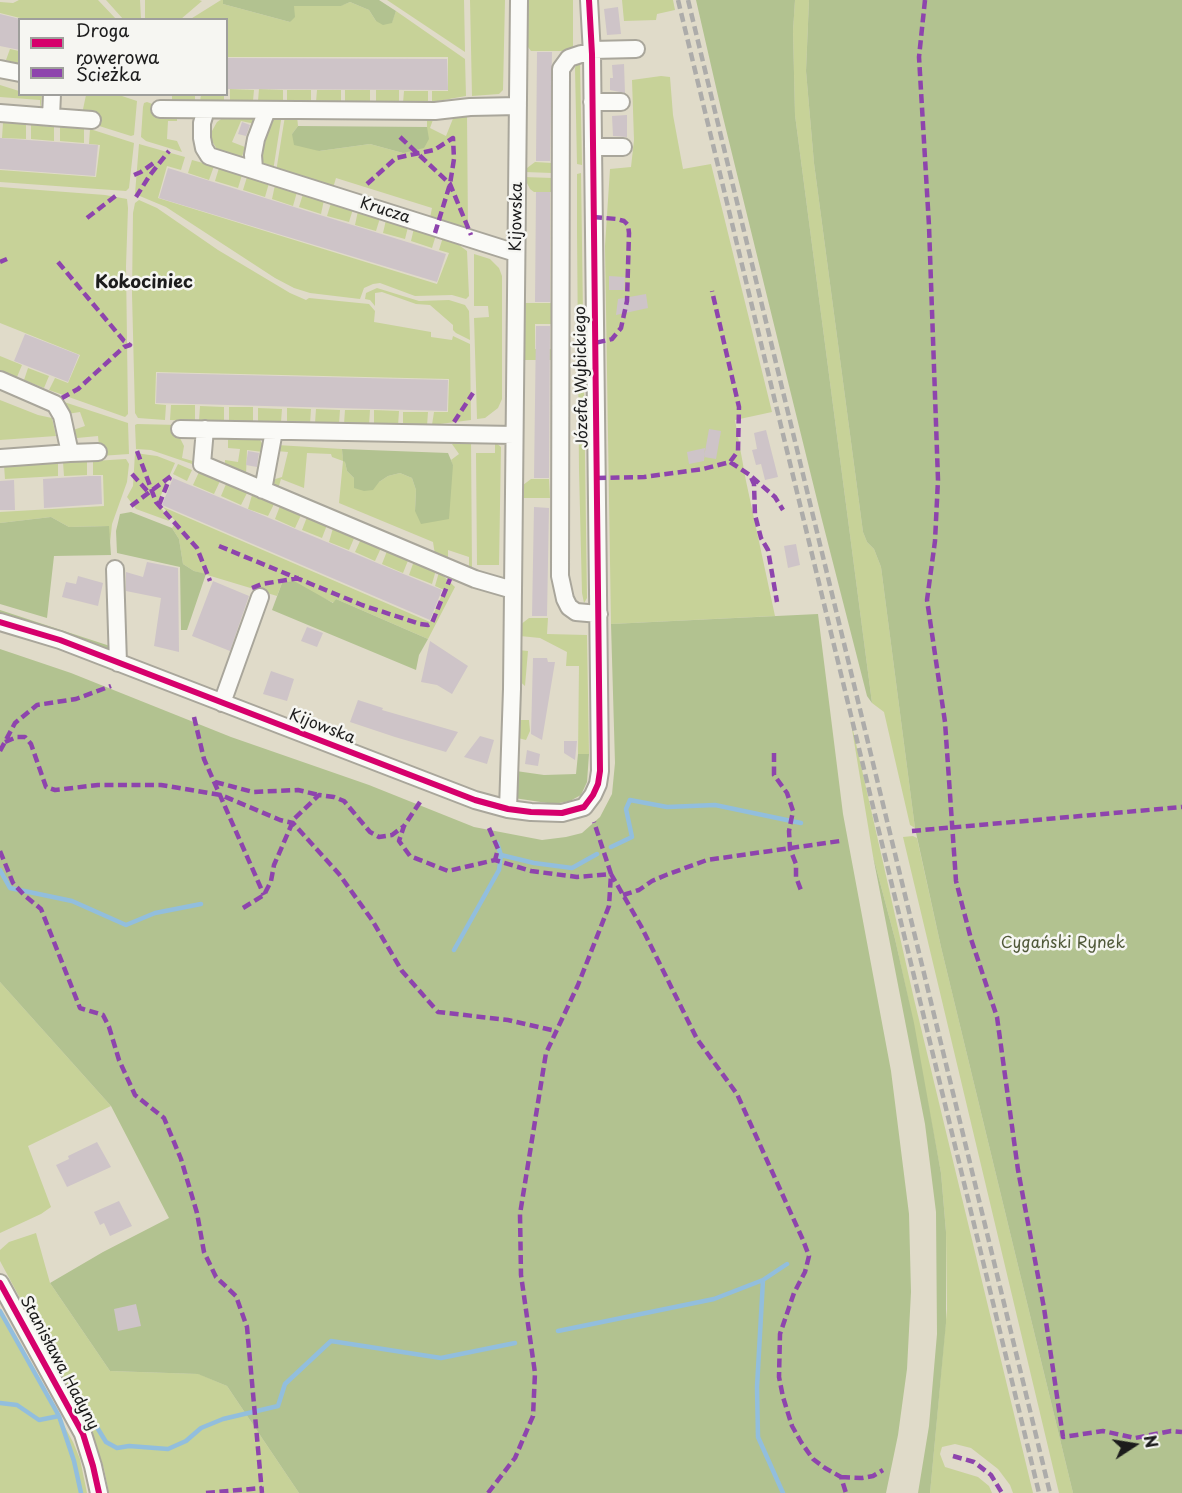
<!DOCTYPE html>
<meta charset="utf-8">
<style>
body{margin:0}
#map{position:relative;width:1182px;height:1493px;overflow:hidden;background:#e0dbc9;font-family:"Playpen Sans",sans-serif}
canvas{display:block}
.legend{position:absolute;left:18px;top:18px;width:210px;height:78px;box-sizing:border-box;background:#f6f6f2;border:2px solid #9f9f9c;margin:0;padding:8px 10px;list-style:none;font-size:18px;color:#1c1c1c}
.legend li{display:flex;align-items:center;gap:12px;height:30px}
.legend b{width:30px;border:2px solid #9f9f9c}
.north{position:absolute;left:1104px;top:1415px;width:60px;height:60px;-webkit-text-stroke:4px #f6f6f2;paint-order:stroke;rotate:78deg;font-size:16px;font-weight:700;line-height:24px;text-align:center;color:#1c1c1c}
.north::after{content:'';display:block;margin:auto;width:21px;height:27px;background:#1c1c1c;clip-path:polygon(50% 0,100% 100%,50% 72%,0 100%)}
</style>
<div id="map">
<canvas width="1182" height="1493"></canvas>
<ul class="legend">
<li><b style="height:8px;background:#d6006c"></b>Droga rowerowa</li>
<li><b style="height:8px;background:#8e44ad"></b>Ścieżka</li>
</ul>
<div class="north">N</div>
</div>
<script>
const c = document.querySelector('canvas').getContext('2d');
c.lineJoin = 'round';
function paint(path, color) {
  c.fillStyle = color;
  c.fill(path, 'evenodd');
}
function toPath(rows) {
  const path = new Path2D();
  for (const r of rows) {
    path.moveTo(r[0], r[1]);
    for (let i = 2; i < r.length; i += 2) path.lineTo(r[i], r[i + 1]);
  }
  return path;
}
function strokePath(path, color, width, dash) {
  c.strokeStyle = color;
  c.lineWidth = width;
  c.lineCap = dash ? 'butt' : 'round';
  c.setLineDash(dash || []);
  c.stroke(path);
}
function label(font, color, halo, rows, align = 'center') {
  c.font = font + ' "Playpen Sans",sans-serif';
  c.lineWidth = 5;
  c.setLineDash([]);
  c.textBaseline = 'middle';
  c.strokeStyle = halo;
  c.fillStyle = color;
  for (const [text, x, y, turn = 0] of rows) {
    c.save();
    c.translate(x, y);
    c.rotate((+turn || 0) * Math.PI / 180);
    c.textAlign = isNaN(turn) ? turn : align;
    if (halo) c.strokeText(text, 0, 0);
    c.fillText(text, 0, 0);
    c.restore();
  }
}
const green = toPath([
 [19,0,98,0,116,19,24,19,0,13,0,2,13,3],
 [106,0,140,0,141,19,123,19],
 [145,0,199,0,202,1,181,19,145,20],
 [221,0,223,0,223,4,290,22,294,6,340,6,350,2,369,10,376,21,392,22,396,11,465,59,466,96,432,102,432,91,448,91,448,57,227,57,226,20,189,20],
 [387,0,464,0,465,52],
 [470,0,505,0,503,90,499,94,472,96],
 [526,0,573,0,573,47,567,51,531,51,525,43],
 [622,0,673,0,675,10,657,14,656,20,624,21],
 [795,0,809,0,806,71,814,163,863,532,867,542,874,549,881,567,915,828,910,825,884,712,872,703,795,115,793,31],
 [10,49,19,51,19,64,6,60],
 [577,62,580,62,582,165,577,164,575,68],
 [661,76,670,77,673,115,683,169,711,164,772,412,735,420,746,481,775,616,611,624,605,246,610,169,631,167,634,140,632,80],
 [0,85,19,91,20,94,42,95,40,111,40,100,0,97],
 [230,89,254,90,253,101,230,101],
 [259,89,283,90,283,101,258,101],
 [287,90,311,90,311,102,287,102],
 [317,90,341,90,341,102,316,102],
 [345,90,370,90,370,102,345,102],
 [376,90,399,90,399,102,376,102],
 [404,91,428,91,428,103,403,103],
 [86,95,98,96,99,95,119,95,137,101,134,135,131,136,96,125,82,114],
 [172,95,195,95,195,101,172,101],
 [201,95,224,95,224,101,200,101],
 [147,102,177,113,177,121,168,121,167,139,177,141,182,152,146,141,141,137,143,107,144,103],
 [282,114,273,171,267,168,262,163,260,145,273,117],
 [259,115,255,124,241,121,232,142,245,147,241,160,218,151,212,141,212,131,217,122,224,117],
 [467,115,468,231,430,218,432,208,336,178,333,188,276,172,285,116,297,116,298,126,292,134,319,151,370,144,403,153,427,127,427,117,434,117,430,128,446,136,454,116],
 [3,123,26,124,26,139,2,138],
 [31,125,54,127,54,141,31,139],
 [60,127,84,129,84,143,60,141],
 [90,129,134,143,129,188,126,191,0,182,0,170,96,177,100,145,89,144],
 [139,144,185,157,181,170,167,166,158,198,437,284,449,253,439,250,443,237,455,242,467,251,469,296,466,299,452,295,415,296,380,283,373,284,364,288,360,299,310,293,294,288,275,278,166,207,135,194],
 [192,160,214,166,209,180,188,173],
 [535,162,552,163,552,173,525,172,527,168],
 [219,168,242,175,238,188,215,181],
 [581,173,587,598,584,603,582,593,579,470,577,231,577,174],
 [247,177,269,183,265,197,243,190],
 [524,177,552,178,552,192,534,192,530,189],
 [275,185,297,192,293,206,272,199],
 [0,187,105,195,127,199,128,208,126,266,128,414,125,417,49,390,55,378,68,383,80,355,0,323],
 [303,194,324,200,321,214,299,207],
 [139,200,157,208,218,250,290,293,306,300,309,298,369,304,375,311,374,322,431,332,431,337,452,340,453,336,470,344,471,420,432,425,434,412,448,412,449,379,156,372,155,404,166,405,165,420,138,418,135,413,132,294,133,213,135,203],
 [331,203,353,209,349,222,327,216],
 [358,211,380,218,376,231,355,225],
 [386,220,408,227,405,239,383,233],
 [414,228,436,235,432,248,411,241],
 [474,254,490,259,499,268,502,276,502,399,498,408,485,418,477,419,474,318,489,317,488,306,474,306],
 [377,288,419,301,449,300,465,305,469,311,470,340,456,333,453,330,453,325,430,305,416,304,382,292,375,293,375,306,370,300,365,299,366,293],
 [523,303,551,303,551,324,535,324,535,349,551,349,551,360,523,360],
 [0,356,22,365,17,377,0,370],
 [28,368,49,376,44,388,24,380],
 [0,400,38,415,52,418,56,436,0,440],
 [61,401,128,423,129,454,100,456,98,436,77,438,73,430,85,426,80,412,67,414],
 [171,405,195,405,195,421,170,420],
 [200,406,224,407,224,422,199,421],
 [229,407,253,407,253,422,229,421],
 [258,408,282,409,281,422,258,422],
 [287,408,311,409,310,424,287,423],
 [316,409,340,410,339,424,315,423],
 [345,410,370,410,369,425,344,424],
 [374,410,399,411,398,426,374,425],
 [403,412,428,412,427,426,403,426],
 [137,424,178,425,178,434,184,446,182,458,193,461,192,464,151,450,136,449,135,425],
 [233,437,256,439,260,440,263,445,263,452,247,450,246,475,225,465,225,460,238,462,240,449,228,448,228,439],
 [471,440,472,571,469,570,469,557,448,550,448,561,435,555,433,542,339,503,343,461,332,457,331,454,307,453,304,488,281,479,278,489,272,480,282,477,288,452,276,451,277,445,342,449,343,460,345,462,347,471,354,478,379,482,388,476,400,473,412,478,416,490,415,511,453,466,451,460,459,454,452,444,457,441],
 [495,442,501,447,499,565,477,565,476,453,495,453],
 [135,453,157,456,175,463,158,502,169,521,136,509,127,497,133,486],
 [126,459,129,464,127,482,112,524,110,543,108,526,69,527,51,517,0,523,0,512,104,506,103,475,93,475,93,461],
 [87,461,87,475,64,476,63,462],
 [58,462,58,476,5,479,4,465],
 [178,464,192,470,187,481,173,474],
 [199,472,220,481,214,494,193,485],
 [531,479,549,479,550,498,522,498,523,485],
 [226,484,247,493,241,505,221,496],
 [252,495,274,504,268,516,248,509],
 [280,506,301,515,295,528,275,519],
 [163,507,430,622,444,590,435,586,439,572,455,587,428,639,336,599,334,603,314,594,282,583,277,596,194,571,183,564,179,539,172,528,176,522],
 [307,517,327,525,322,538,302,530],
 [333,528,355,536,349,550,329,542],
 [361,539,381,548,375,561,355,552],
 [387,551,409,558,403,573,382,564],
 [414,561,436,570,432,584,409,575],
 [529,618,548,618,547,634,587,635,589,754,578,754,579,666,566,666,567,652,540,638,520,636,520,625],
 [518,650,528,651,525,686,517,679],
 [850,717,914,999,1033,1493,1013,1493,1010,1485,998,1469,971,1448,955,1444,942,1447,940,1454,945,1467,978,1477,989,1486,992,1493,930,1493,947,1309,946,1232,941,1173,908,998,895,939,873,856],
 [518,720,529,720,530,731,526,740,518,738],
 [913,836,917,838,941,947,1073,1493,1059,1493,903,837],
 [0,982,111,1106,28,1146,51,1207,41,1214,0,1233],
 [36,1233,50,1283,110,1371,199,1374,227,1386,299,1493,109,1493,104,1469,92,1432,0,1261,0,1250,9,1242],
 [0,1308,73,1442,80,1459,87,1493,0,1493]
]);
const forest = toPath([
 [223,0,379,0,396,11,392,23,383,25,376,21,369,10,350,2,341,6,294,6,295,17,290,22,223,4],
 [696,0,795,0,793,31,795,115,872,703,867,696,821,516,721,109],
 [809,0,1182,0,1182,1493,1073,1493,941,947,915,828,881,567,874,549,867,542,863,532,814,163,806,71],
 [298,126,427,127,429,139,424,148,403,153,370,144,319,151,294,145,292,134],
 [342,449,448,453,453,465,449,519,421,524,415,511,416,490,412,478,400,473,388,476,379,482,373,490,364,491,354,488,354,478,347,471,345,462,343,461],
 [131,512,172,528,179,539,183,564,194,571,206,574,187,630,181,630,180,567,117,553,116,531,120,514],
 [51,517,69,527,109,526,111,555,54,556,47,618,0,604,0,523],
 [294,581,333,603,336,599,428,639,419,655,416,670,272,610,282,583],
 [0,610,113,647,112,656,0,615],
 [818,614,843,814,891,1071,909,1214,911,1292,907,1369,898,1435,886,1493,299,1493,227,1386,198,1374,110,1371,50,1283,103,1252,169,1218,111,1106,0,982,0,649,71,673,231,737,369,785,474,827,542,840,566,837,582,833,600,817,612,794,615,763,611,624],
 [578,754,589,754,587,782,581,795,570,801,554,804,514,798,516,771,544,775,576,774],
 [873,856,895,939,914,1023,941,1173,946,1232,946,1323,930,1493,918,1493,929,1426,937,1334,936,1212,925,1124]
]);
const stream = toPath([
 [497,843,501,855,534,863,572,868,597,854],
 [611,847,632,837,626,809,630,800,667,807,715,805,801,823],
 [0,870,10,888,72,901,126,925,155,913,201,904],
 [454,950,499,870,501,855],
 [763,1280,757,1387,758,1437,783,1493],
 [0,1311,59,1416,74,1461,81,1493],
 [558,1331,714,1299,763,1280,787,1264],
 [0,1403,17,1405,39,1420,59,1416],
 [95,1424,106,1442,117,1448,129,1446,168,1449,186,1441,201,1428,223,1419,278,1406,285,1384,331,1341,441,1358,515,1343]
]);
const building = toPath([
 [618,7,621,34,607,35,604,9],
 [0,14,20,19,20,50,0,46],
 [537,52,552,52,550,161,536,161],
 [226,58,447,59,448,90,226,89],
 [624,64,625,93,610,90,610,78,613,78,612,65],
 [627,115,627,137,613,136,612,116],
 [242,122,250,125,246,136,238,134],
 [0,138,98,145,95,176,0,169],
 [168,168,446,254,437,282,159,198],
 [536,192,550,192,550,302,535,302],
 [609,276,625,277,624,290,609,290],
 [646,294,648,308,616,315,618,299],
 [536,326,550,326,549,478,534,478],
 [25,334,79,355,68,382,14,361],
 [157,373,448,380,447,411,156,403],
 [709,429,721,431,716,459,704,457],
 [766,430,778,477,765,480,761,464,756,465,752,450,757,449,754,433],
 [705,448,704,461,689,464,687,452],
 [248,451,259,453,257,467,246,465],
 [90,476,101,476,102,504,44,508,43,479],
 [173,478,442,590,430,620,162,505],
 [14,480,15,510,0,510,0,481],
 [534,507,549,508,547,616,532,616],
 [796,544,800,565,788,568,784,546],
 [147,562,178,568,179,652,154,646,161,598,126,591,126,572,143,577],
 [78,576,103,583,98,606,62,597,66,582,76,584],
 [213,581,249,596,230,651,192,636],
 [307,627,323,633,317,647,301,641],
 [430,641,468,666,452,694,437,685,421,682],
 [533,658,547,658,548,662,555,662,542,740,531,734],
 [271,671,294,679,287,701,263,694],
 [358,700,383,708,382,710,458,732,446,752,395,737,350,722],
 [480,736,494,740,487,764,464,757],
 [564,741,577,741,575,760,564,753],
 [527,750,540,754,538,766,525,764],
 [97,1142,111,1167,67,1187,56,1165,69,1159,68,1156],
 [119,1201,132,1226,110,1236,104,1223,100,1225,94,1212],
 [136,1304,141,1326,118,1331,114,1309]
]);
const minor = toPath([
 [592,50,636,49],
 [592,54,581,54,569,58,561,69,560,576,565,599,569,607,576,612,599,614],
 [0,69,20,73],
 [592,102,621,102],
 [160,109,435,111,470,107,518,106],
 [206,110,202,123,202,138,204,148,209,156,516,253],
 [0,113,51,117,52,94],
 [51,117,92,120],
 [593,147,623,147],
 [254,169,253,155,256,139,267,110],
 [0,380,55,404,62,416,70,453,0,458],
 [180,429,514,435],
 [205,429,202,464,475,579,513,590],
 [70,453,98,452],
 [263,490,274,431],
 [115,569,118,663],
 [0,622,60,640,475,800,508,809,531,812,562,813,584,807,593,795,598,784,600,771,592,54,589,0],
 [222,703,260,597],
 [508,809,512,689,519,0],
 [0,1283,83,1434,93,1466,99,1493]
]);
const rail = toPath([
 [678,0,1039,1493],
 [688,0,1050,1493]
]);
const quiet = toPath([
 [925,0,919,57,929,226,938,480,935,541,927,600,945,722,956,881,971,939,997,1017,1018,1170,1044,1308,1063,1437,1103,1431,1135,1438,1171,1431,1182,1432],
 [400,137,450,184,471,235],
 [134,175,141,172,155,162],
 [367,184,396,158,434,150,453,138,454,159,450,184,435,233],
 [136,197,150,175,169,151],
 [593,217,617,219,624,221,628,225,629,233,627,301,621,328,612,339,595,343],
 [87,218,118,194],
 [0,262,7,259],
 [58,262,124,341,130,345,124,347,78,389,62,398],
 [454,422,473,393],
 [137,451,156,502,197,548,210,581],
 [730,462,750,475,754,484,755,515,761,538,768,550,777,602],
 [132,474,150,494],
 [752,477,775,497,783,510],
 [597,478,644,477,703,469,730,462,738,451,739,407,712,291],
 [159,505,170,477],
 [131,506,171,476],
 [219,546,362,605,420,624,428,625,432,623,450,579],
 [252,588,262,584,299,578],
 [194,717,204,759,264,895],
 [5,742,17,737,25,737,31,744,46,787,55,790,98,785,161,785,221,795,280,820,293,823,339,874,372,920,402,971,438,1012,508,1020,556,1031],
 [0,751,15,723,37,705,76,699,111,686],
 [774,753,774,775,787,793,793,811,789,831,790,849,796,864,796,877,802,893],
 [215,782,253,792,298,790,319,795],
 [420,802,404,826,399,841,410,856,448,871,495,860,531,871,577,877,611,874,641,926,697,1039,737,1094,803,1240,809,1256,805,1272,794,1293,780,1334,779,1377,783,1397,792,1426,801,1442,813,1459,825,1468,841,1477,846,1493],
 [489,828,498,849,495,860],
 [912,831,1182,807],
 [0,851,13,883,24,895,41,909,80,1008,103,1015,109,1027,119,1060,135,1095,164,1118,181,1159,197,1213,204,1252,216,1277,236,1296,247,1327,262,1493],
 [623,895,639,890,652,881,666,875,707,860,840,841],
 [243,908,264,895,271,881,274,865,294,819,319,795,334,797,344,801,370,832,379,837,392,835,404,826],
 [953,1456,974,1462,991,1475,1002,1493],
 [841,1477,862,1478,873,1476,883,1470],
 [206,1493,262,1488],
 [488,1493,515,1458,533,1416,535,1373,521,1275,520,1214,546,1053,578,985,609,906,611,874,594,822]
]);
const cycleway = toPath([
 [0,622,60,640,475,800,508,809,531,812,562,813,584,807,593,795,598,784,600,771,592,54,589,0],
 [0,1283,83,1434,93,1466,99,1493]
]);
const streetNames = [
 ["Krucza",385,211,18],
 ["Kijowska",517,217,-89],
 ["Józefa Wybickiego",582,377,-91],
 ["Kijowska",322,727,21],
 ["Stanisława Hadyny",59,1363,62]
];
const parkNames = [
 ["Cygański Rynek",1063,944]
];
const neighbourhoodNames = [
 ["Kokociniec",144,283]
];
paint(green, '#c7d298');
paint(forest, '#b2c290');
strokePath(stream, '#92bedd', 4.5);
paint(building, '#cec4c8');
strokePath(minor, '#a9a69b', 20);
strokePath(minor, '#fafaf7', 16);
strokePath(rail, '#adacaa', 4.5, [9, 4.5]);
strokePath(quiet, '#8e44ad', 4.5, [9, 4.5]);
strokePath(cycleway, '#d6006c', 6);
label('16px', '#1c1c1c', '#f6f6f2', streetNames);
label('16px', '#505939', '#f6f6f2', parkNames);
label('bold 18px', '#1c1c1c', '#f6f6f2', neighbourhoodNames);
</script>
